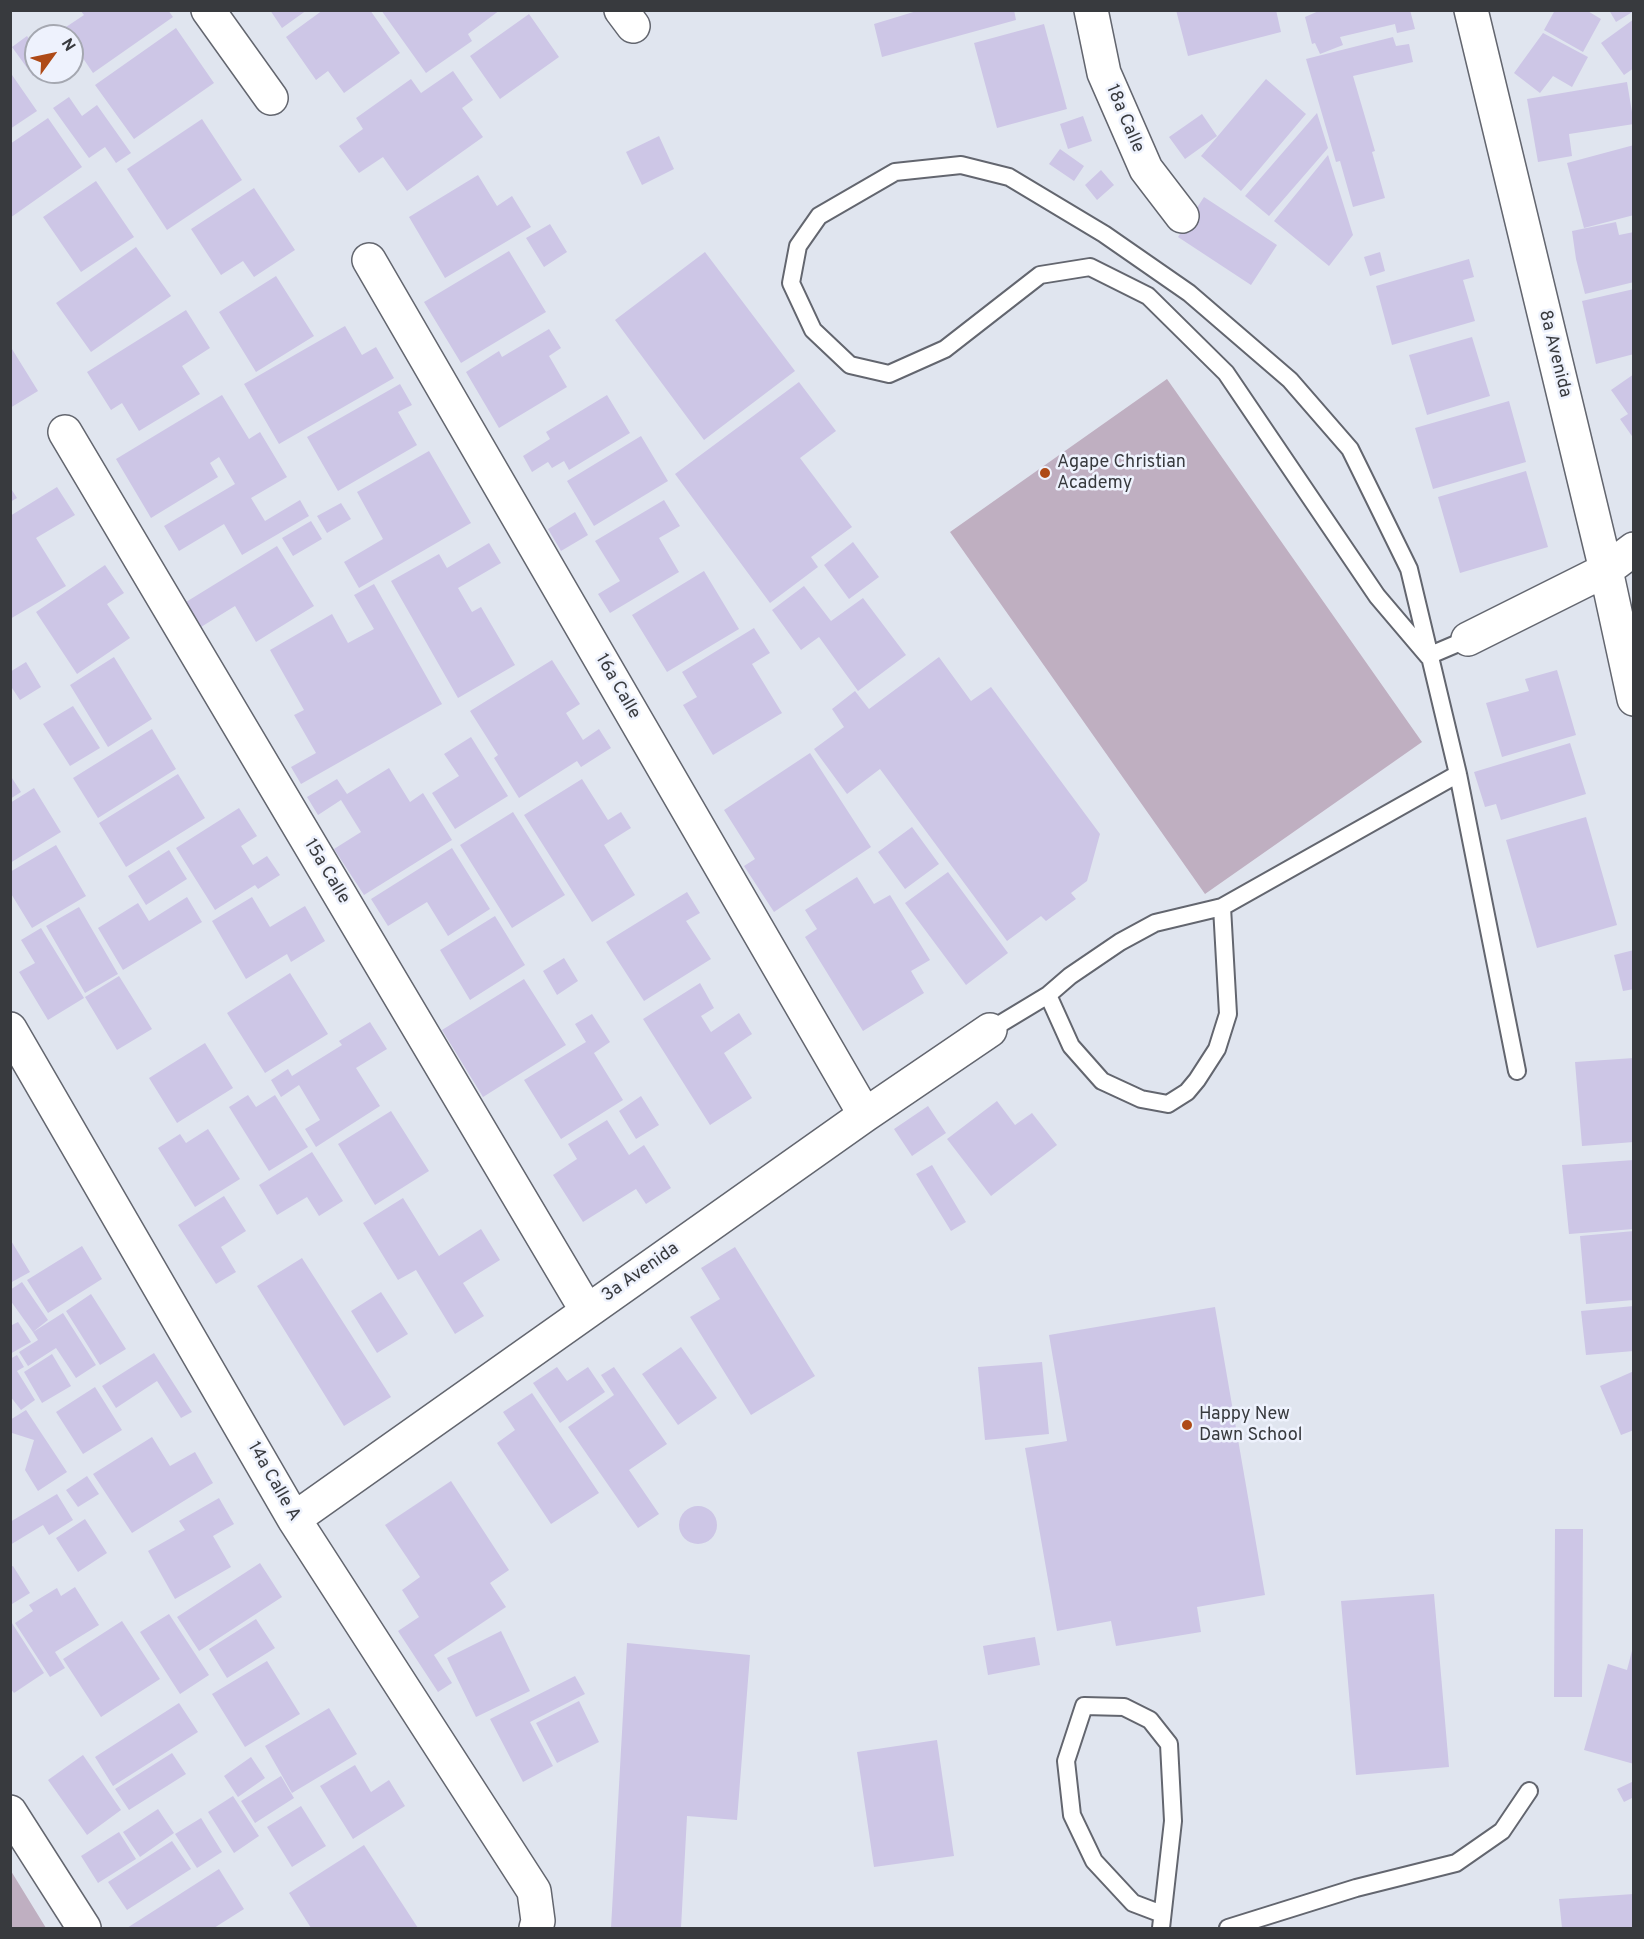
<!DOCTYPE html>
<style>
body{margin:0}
#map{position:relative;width:1644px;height:1939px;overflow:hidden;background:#e0e5ef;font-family:Overpass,sans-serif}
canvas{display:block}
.frame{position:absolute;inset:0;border:12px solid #383a3e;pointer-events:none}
.north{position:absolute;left:24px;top:24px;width:60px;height:60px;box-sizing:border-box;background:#eef2fd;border:2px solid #a5a8b1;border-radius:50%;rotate:57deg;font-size:16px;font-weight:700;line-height:24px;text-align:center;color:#383a3e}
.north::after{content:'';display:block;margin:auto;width:21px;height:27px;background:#ae4a17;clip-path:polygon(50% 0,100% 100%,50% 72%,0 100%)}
</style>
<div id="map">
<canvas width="1644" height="1939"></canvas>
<div class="frame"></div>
<div class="north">N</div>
</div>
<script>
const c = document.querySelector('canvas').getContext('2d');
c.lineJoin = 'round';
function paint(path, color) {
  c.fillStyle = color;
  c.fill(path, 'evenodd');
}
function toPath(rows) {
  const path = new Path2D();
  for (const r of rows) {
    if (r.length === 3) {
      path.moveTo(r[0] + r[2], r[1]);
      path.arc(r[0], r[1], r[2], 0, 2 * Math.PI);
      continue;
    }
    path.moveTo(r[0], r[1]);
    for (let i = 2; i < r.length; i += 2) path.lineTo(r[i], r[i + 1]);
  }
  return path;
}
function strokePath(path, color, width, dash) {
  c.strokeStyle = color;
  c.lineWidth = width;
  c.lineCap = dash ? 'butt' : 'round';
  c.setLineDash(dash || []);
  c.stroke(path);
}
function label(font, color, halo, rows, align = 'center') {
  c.font = font + ' Overpass,sans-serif';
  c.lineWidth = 5;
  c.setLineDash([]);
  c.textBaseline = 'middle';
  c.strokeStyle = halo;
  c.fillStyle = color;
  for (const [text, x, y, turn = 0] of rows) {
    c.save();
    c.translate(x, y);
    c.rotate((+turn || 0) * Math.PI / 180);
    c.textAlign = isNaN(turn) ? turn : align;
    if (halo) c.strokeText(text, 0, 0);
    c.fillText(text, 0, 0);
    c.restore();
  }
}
const green = toPath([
 [1167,379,1422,742,1205,894,950,532],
 [10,1871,11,1871,46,1928,11,1928]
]);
const building = toPath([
 [80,10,168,10,173,17,93,73,72,42,72,36,68,36,63,29,84,15],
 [270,10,307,10,282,28],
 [323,10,370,10,400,53,344,93,328,71,316,80,286,37],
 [381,10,500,10,468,34,472,41,426,73],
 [920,10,1014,10,1016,20,882,57,874,24],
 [1176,10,1276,10,1281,32,1188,56],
 [1321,10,1410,10,1415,29,1397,33,1395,24,1340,37,1343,45,1320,54,1315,43,1312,44,1305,17],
 [1555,10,1586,10,1601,19,1583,52,1544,30],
 [1609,10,1634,10,1634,11,1616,22],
 [529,14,559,57,500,99,470,56],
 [1634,19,1634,68,1624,75,1601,43],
 [1044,24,1067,109,997,128,974,43],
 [176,28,214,83,134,139,95,85],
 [1543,33,1588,57,1572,87,1553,76,1540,93,1514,73],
 [27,36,36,49,36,72,39,72,33,76,12,47],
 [1393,37,1396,46,1409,44,1413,62,1353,76,1375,151,1372,152,1385,198,1353,207,1340,161,1336,162,1306,59],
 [453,71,473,100,462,108,483,137,407,191,383,157,359,173,339,146,363,129,356,118,411,79,421,93],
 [10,72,37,111,10,129],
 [1266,79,1306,114,1241,191,1201,156],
 [1627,82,1634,124,1569,134,1572,156,1538,162,1527,99],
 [69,97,82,116,97,105,131,153,116,163,105,147,89,158,53,108],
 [1317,113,1328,148,1269,216,1245,196],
 [1202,114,1217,136,1185,159,1169,137],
 [1083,116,1092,141,1068,149,1060,124],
 [48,118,82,167,10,218,10,144],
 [202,119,242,180,167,230,127,169],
 [659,136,674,169,642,185,626,152],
 [1634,145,1634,215,1584,228,1567,163],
 [1060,149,1084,166,1074,181,1049,164],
 [1328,155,1353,235,1329,266,1274,221],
 [1101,170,1114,185,1097,200,1085,185],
 [478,175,497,206,512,196,531,227,445,278,409,217],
 [96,181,134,237,81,272,43,217],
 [254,188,295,250,254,277,243,261,221,275,191,229],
 [1204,197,1277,245,1251,285,1178,237],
 [1616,222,1619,235,1634,232,1634,282,1585,294,1576,259,1572,231],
 [550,224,567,252,544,267,526,238],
 [136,247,171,296,91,352,56,303],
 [509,251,546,312,461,363,424,302],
 [705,252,795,371,704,440,615,320],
 [1380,252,1385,271,1370,276,1364,257],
 [1469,259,1474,277,1463,280,1475,321,1392,345,1376,286],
 [276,276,314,336,256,372,219,312],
 [1634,289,1634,354,1596,364,1582,301],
 [186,310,210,348,182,366,200,394,139,431,122,403,111,410,87,372],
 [345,326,362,355,376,347,394,378,279,444,244,384],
 [549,329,561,348,549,356,567,387,499,428,466,372,499,351,502,357],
 [1472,337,1490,396,1427,415,1409,355],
 [12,349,38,391,10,408,10,350],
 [1634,374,1634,439,1620,419,1628,414,1611,390],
 [799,382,836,431,800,458,852,527,811,557,818,567,770,603,675,474],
 [400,384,412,405,398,412,417,445,338,491,307,437],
 [222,395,249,439,260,432,287,477,251,498,265,521,300,500,309,516,242,555,224,524,179,551,164,526,235,484,219,457,210,463,218,477,151,518,116,459],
 [607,395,630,433,569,470,564,461,552,468,548,462,532,472,523,456,550,439,546,432],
 [1509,401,1526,462,1433,489,1415,428],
 [641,436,668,481,594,526,567,481],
 [429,451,471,523,359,588,344,562,383,539,357,492],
 [1526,471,1548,547,1460,573,1438,497],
 [10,487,17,498,10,502],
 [57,487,75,515,36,538,66,586,10,619,10,516],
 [664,500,680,526,659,538,679,572,610,613,598,594,620,581,595,541],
 [341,503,351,519,327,533,317,516],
 [575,512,588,535,561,551,548,529],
 [311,521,322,539,293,556,282,538],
 [853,542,879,577,849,599,824,565],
 [489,543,501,563,458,588,472,612,481,607,515,665,458,698,391,581,439,554,447,568],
 [277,546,314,606,256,642,235,606,201,627,186,602],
 [105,565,124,593,107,604,130,638,77,674,36,612],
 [704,571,739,629,667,672,632,615],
 [374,584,442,704,301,784,291,767,316,753,294,715,304,710,270,650,332,614,348,643,374,629,354,595],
 [804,586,831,621,863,598,906,655,858,691,819,637,801,650,772,610],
 [754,628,770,653,752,664,782,713,713,755,683,705,697,697,682,672],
 [114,657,152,719,108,747,70,685],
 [939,657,971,701,991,687,1100,834,1087,881,1071,893,1076,899,1046,921,1041,916,1007,941,880,769,847,794,814,749,844,727,832,709,855,691,869,709],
 [552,660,580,704,566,713,583,740,599,729,611,748,581,767,577,761,519,798,494,758,498,755,470,711],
 [26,662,41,687,20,700,10,685,10,672],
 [1557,670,1576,735,1502,757,1486,703,1529,691,1525,679],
 [73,706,100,748,70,766,43,724],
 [152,729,176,769,98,818,73,778],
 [471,737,508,796,455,829,432,793,459,776,444,754],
 [1570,743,1586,794,1501,820,1496,804,1485,807,1474,772],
 [810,753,871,847,774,912,744,866,755,859,724,810],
 [389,768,410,802,423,793,452,840,364,895,334,849,361,832,341,800,318,815,307,797,337,779,347,794],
 [178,774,205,818,126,867,99,823],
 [10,775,21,792,10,799],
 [582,779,608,820,621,812,631,828,604,845,635,895,592,922,524,815],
 [34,788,61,832,10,863,10,803],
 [239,808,257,836,241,846,253,865,267,856,280,875,258,889,255,885,215,910,176,848],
 [513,812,565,895,512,928,460,845],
 [1586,817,1617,925,1537,948,1506,840],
 [912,827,939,864,905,889,878,852],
 [56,845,86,896,32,928,10,892,10,872],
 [452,848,490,909,448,936,427,902,388,926,371,899],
 [169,850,187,879,146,905,128,876],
 [948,872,1008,953,966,985,905,903],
 [857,877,874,904,890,895,930,960,911,971,924,993,863,1031,805,937,817,929,805,910],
 [687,892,700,913,686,921,711,959,644,1001,606,942],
 [187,897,202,922,123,970,98,928,138,903,149,921],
 [252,897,270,927,305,906,325,941,291,962,287,954,246,979,212,921],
 [79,907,118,974,85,993,46,926],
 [495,916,525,965,470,1000,440,950],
 [41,928,84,998,48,1020,19,972,35,963,21,940],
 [1634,950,1634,989,1623,991,1614,955],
 [564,958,578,981,557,995,543,971],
 [290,973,328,1034,265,1073,227,1013],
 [119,976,152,1029,117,1050,85,997],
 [524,979,566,1045,483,1097,442,1030],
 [700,983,714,1008,701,1016,711,1032,739,1013,752,1034,724,1053,752,1098,710,1125,643,1019],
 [592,1014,610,1042,594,1053,623,1100,561,1139,524,1080,586,1042,575,1024],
 [370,1022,387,1049,356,1068,380,1106,316,1147,305,1129,320,1120,299,1085,281,1097,271,1080,288,1069,292,1076,342,1045,339,1041],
 [205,1043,233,1088,177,1123,149,1078],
 [1634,1058,1634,1142,1582,1146,1575,1062],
 [248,1095,256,1107,275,1095,308,1147,269,1171,229,1107],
 [641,1096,659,1125,636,1139,619,1111],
 [997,1101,1015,1125,1032,1113,1057,1145,991,1196,947,1139],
 [928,1106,946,1133,912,1156,894,1129],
 [391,1111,429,1171,375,1205,338,1144],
 [607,1120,629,1155,644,1145,671,1188,646,1204,636,1189,583,1222,553,1175,577,1159,568,1144],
 [208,1129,240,1179,195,1207,158,1148,180,1134,186,1143],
 [312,1152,343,1201,319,1216,307,1197,277,1215,259,1185],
 [1634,1160,1634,1229,1569,1234,1562,1165],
 [932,1165,966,1222,951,1231,916,1174],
 [224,1196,246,1231,221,1247,236,1272,216,1284,178,1225],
 [403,1198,439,1256,481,1229,500,1260,463,1283,484,1316,455,1334,416,1270,398,1280,363,1223],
 [1634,1231,1634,1300,1586,1304,1580,1236],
 [10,1239,30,1272,10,1283],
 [82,1246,102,1279,48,1313,27,1280],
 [735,1247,815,1376,751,1415,690,1317,720,1299,701,1268],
 [302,1258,391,1397,344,1426,257,1286],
 [22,1282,48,1320,33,1332,10,1300,10,1290],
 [381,1292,408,1334,377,1353,351,1311],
 [91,1294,126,1349,100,1365,66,1311],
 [1634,1306,1634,1351,1586,1355,1581,1311],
 [1215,1307,1265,1595,1197,1607,1201,1632,1116,1646,1111,1621,1057,1631,1025,1448,1067,1441,1049,1335],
 [63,1313,96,1365,76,1378,56,1348,28,1366,19,1352,38,1340,33,1332],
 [18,1322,31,1342,10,1354,10,1326],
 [681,1347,717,1398,678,1425,642,1374],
 [154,1353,192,1412,181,1418,157,1381,116,1408,102,1386],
 [52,1354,71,1386,42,1403,24,1372],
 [17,1355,24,1367,17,1371,35,1400,21,1410,10,1396,10,1359],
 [1042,1362,1049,1434,985,1440,978,1367],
 [557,1367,567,1381,588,1367,605,1392,560,1423,533,1383],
 [614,1367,667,1444,629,1470,659,1514,638,1528,568,1427,614,1395,601,1375],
 [1634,1371,1634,1430,1621,1435,1600,1386],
 [95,1387,122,1430,83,1454,56,1412],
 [532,1393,599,1493,551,1524,497,1443,515,1430,503,1412],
 [26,1410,67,1472,38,1491,25,1470,34,1440,12,1433,10,1431,10,1420],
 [152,1437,170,1466,195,1452,213,1483,132,1533,93,1474],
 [87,1476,99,1494,78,1507,66,1490],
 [451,1481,509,1570,490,1583,506,1607,434,1655,452,1683,438,1692,398,1631,419,1617,402,1590,420,1577,385,1525],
 [57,1494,73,1520,49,1535,43,1525,10,1545,10,1522],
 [219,1498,234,1524,213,1536,231,1567,175,1599,148,1551,185,1530,179,1521],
 [698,1525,19],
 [85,1519,107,1553,78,1572,56,1538],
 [1555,1529,1583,1529,1582,1697,1554,1697],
 [260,1563,282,1597,199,1651,177,1617],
 [13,1566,30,1593,12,1604,10,1602,10,1567],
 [75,1587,99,1625,55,1652,65,1668,50,1677,15,1623,33,1611,29,1605,57,1588,61,1596],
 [1434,1594,1449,1767,1356,1775,1341,1601],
 [169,1614,209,1675,180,1694,140,1632],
 [256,1619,275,1648,227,1678,209,1649],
 [10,1620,44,1673,14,1693,10,1688],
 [122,1621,160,1679,101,1717,63,1659],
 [501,1631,530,1691,476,1717,447,1658],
 [1035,1637,1040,1665,988,1675,983,1646],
 [627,1643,750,1655,737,1820,687,1816,681,1928,611,1928],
 [1633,1647,1634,1647,1634,1764,1584,1750,1608,1664,1627,1670],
 [267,1661,300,1714,245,1747,212,1694],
 [575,1676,585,1694,530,1722,553,1766,523,1782,490,1719],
 [579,1701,599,1742,557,1763,536,1723],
 [179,1703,198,1732,113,1786,95,1757],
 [329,1708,357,1754,292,1793,265,1746],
 [937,1740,954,1856,874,1867,857,1752],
 [172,1753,186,1774,129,1810,115,1789],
 [83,1755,121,1810,87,1835,48,1780],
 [251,1757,265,1778,238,1797,224,1776],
 [355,1765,371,1792,389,1780,405,1806,353,1839,320,1786],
 [281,1776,294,1798,255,1823,241,1801],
 [1634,1781,1634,1797,1624,1802,1617,1789],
 [233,1796,259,1836,234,1853,208,1812],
 [301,1806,326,1846,292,1867,267,1827],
 [158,1809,174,1833,140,1857,123,1832],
 [201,1818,222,1852,197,1868,175,1834],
 [119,1832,136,1859,98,1883,81,1856],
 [172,1841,191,1869,127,1910,108,1882],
 [364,1845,418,1928,311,1928,289,1893],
 [219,1869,244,1909,214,1928,127,1928],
 [1634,1894,1634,1928,1562,1928,1559,1899]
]);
const lane = toPath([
 [1428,656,1377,596,1226,373,1148,296,1090,267,1040,275,945,349,889,374,850,365,813,330,791,283,798,246,819,216,895,172,961,165,1009,177,1104,234,1189,293,1290,380,1350,449,1409,569,1458,774,1517,1071],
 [1428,656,1468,639],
 [1048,995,1071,1046,1102,1081,1141,1099,1168,1104,1187,1092,1197,1080,1217,1049,1228,1014,1222,907],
 [990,1030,1048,995,1070,976,1120,942,1155,923,1222,907,1458,774],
 [1161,1928,1173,1821,1169,1744,1150,1720,1124,1707,1084,1706,1066,1761,1072,1815,1094,1861,1133,1903,1162,1914],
 [1228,1928,1356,1888,1456,1863,1502,1831,1529,1791]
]);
const street = toPath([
 [208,10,271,98],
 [621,10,633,26],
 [1091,10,1104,73,1146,169,1182,216],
 [1471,10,1606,570,1634,699],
 [369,260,865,1115],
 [65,432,587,1311],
 [1468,639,1606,570,1634,549],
 [10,1029,294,1519,534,1891,538,1921,536,1928],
 [294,1519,865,1115,990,1030],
 [10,1812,84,1928]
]);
const markers = [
 [1045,473,6,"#ae4a17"],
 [1187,1425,6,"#ae4a17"]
];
const streetNames = [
 ["18a Calle",1124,119,67],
 ["8a Avenida",1554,354,76],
 ["16a Calle",617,687,60],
 ["15a Calle",326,872,59],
 ["3a Avenida",641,1273,-35],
 ["14a Calle A",273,1482,60]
];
const poiNames = [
 ["Agape Christian",1057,463],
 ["Academy",1057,484],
 ["Happy New",1199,1415],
 ["Dawn School",1199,1436]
];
paint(green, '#bfafc1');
paint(building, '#cdc6e6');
strokePath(lane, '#63666f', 20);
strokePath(street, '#63666f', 36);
strokePath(lane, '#fff', 16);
strokePath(street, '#fff', 33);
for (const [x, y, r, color] of markers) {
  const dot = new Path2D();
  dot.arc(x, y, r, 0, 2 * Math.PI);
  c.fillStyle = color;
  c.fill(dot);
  strokePath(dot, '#eef2fd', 2);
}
label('18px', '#383a3e', '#eef2fd', streetNames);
label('18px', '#383a3e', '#eef2fd', poiNames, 'left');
</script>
